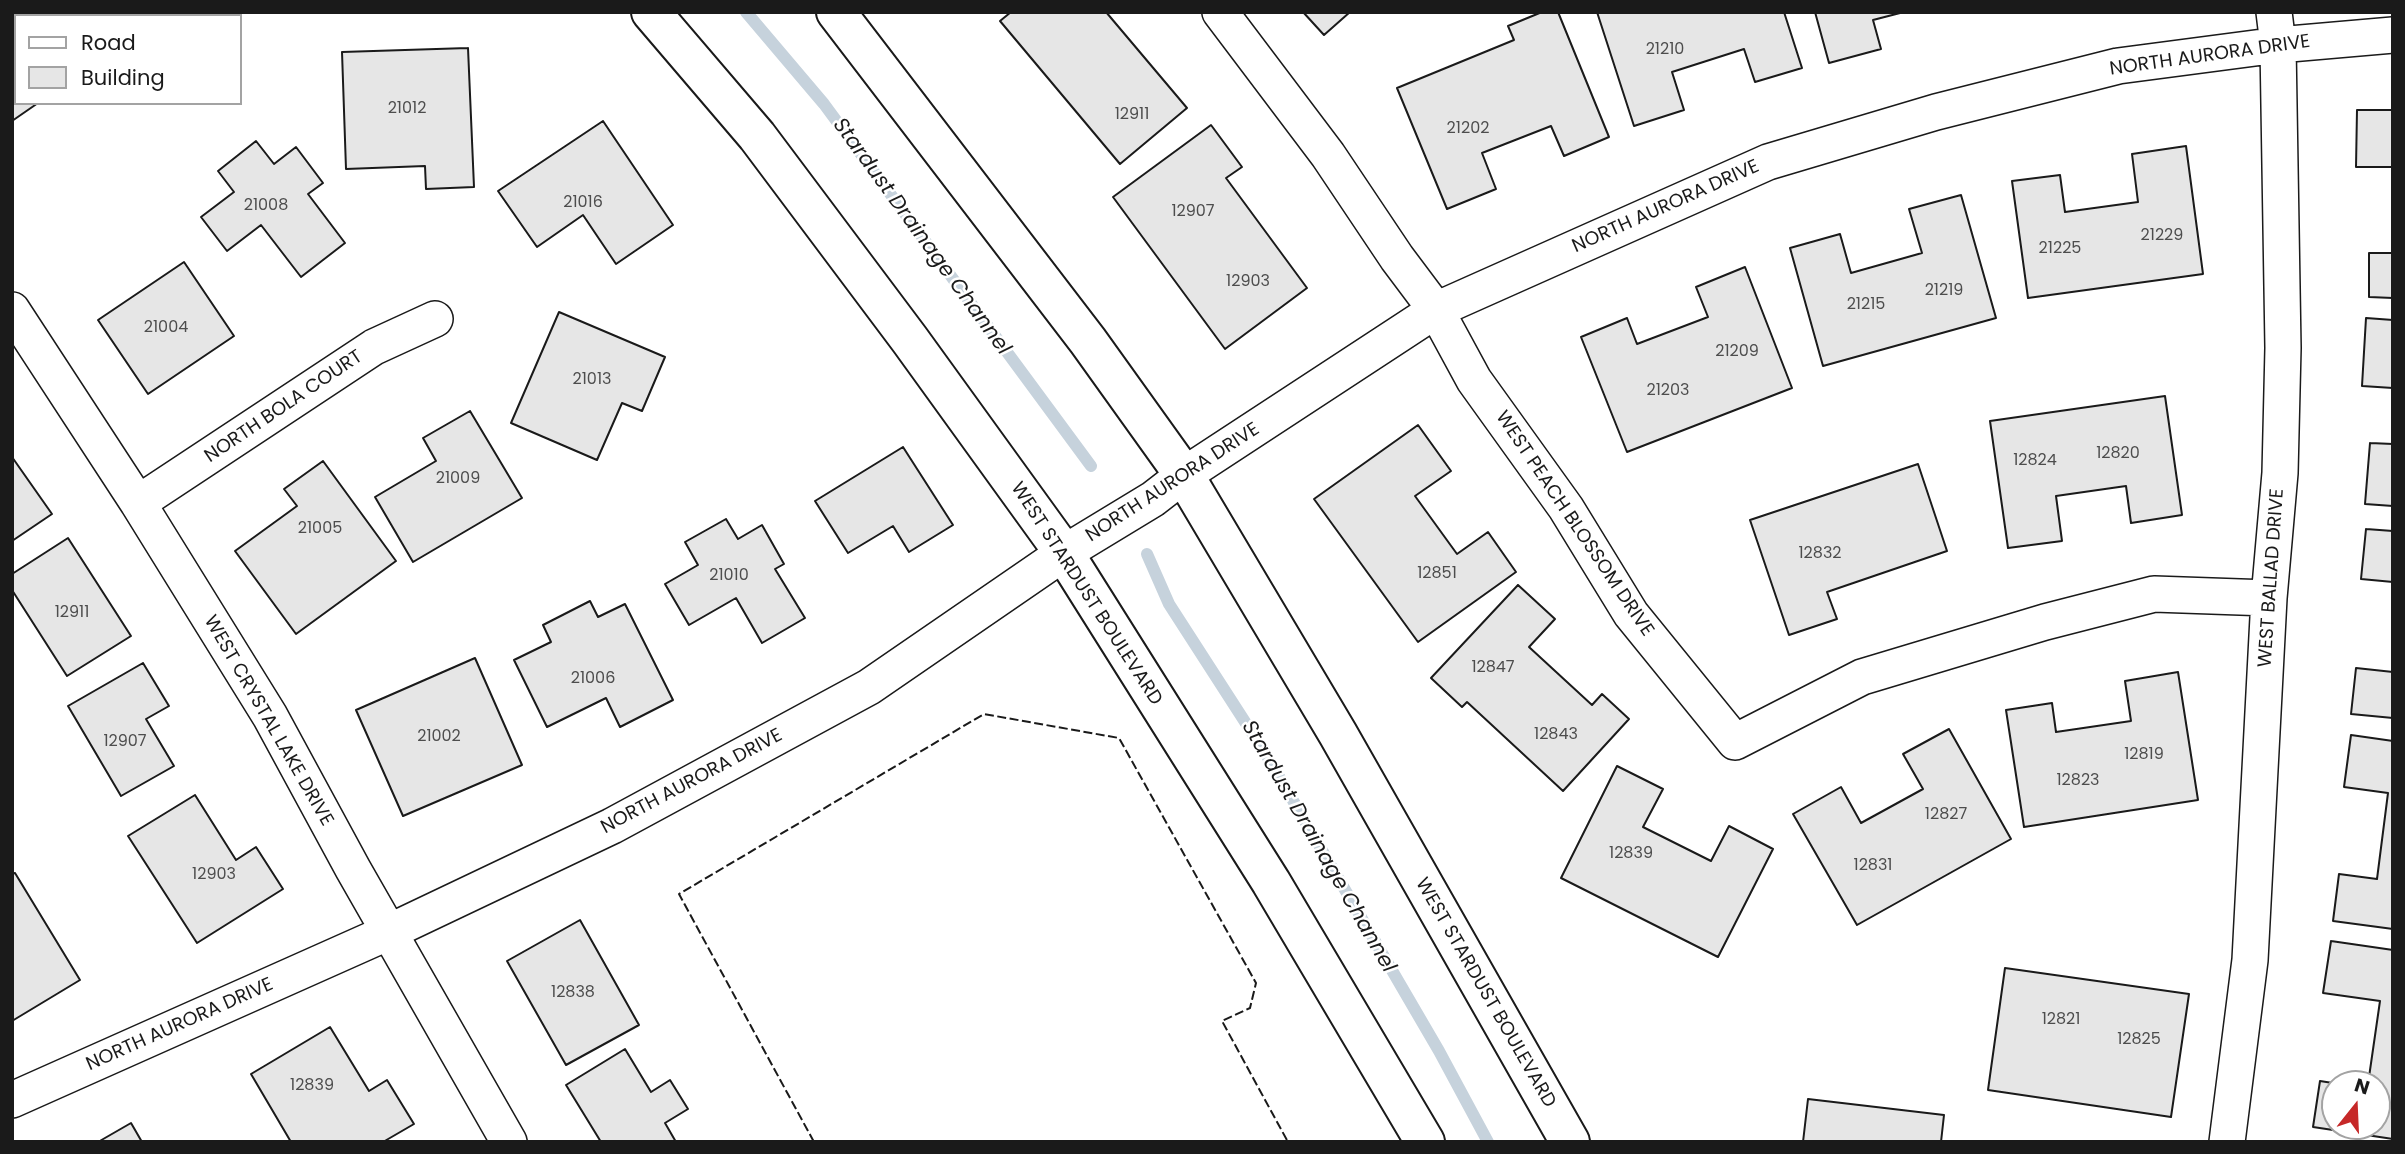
<!DOCTYPE html>
<style>
body{margin:0}
#map{position:relative;width:2405px;height:1154px;overflow:hidden;background:#fff;font-family:Poppins,sans-serif}
canvas{display:block}
.frame{position:absolute;inset:0;border:14px solid #1a1a1a;pointer-events:none}
.legend{position:absolute;left:14px;top:14px;width:228px;height:91px;box-sizing:border-box;background:#fff;border:2px solid #a3a3a3;margin:0;padding:9px 12px;list-style:none;font-size:21px;color:#1a1a1a}
.legend li{display:flex;align-items:center;gap:14px;height:35px}
.legend b{width:35px;border:2px solid #a3a3a3}
.north{position:absolute;left:2321px;top:1070px;width:70px;height:70px;box-sizing:border-box;background:#fff;border:2px solid #a3a3a3;border-radius:50%;rotate:18deg;font-size:19px;font-weight:700;line-height:28px;text-align:center;color:#1a1a1a}
.north::after{content:'';display:block;margin:auto;width:24px;height:32px;background:#c62828;clip-path:polygon(50% 0,100% 100%,50% 72%,0 100%)}
</style>
<div id="map">
<canvas width="2405" height="1154"></canvas>
<div class="frame"></div>
<ul class="legend">
<li><b style="height:9px;background:#fff"></b>Road</li>
<li><b style="height:19px;background:#e6e6e6"></b>Building</li>
</ul>
<div class="north">N</div>
</div>
<script>
const c = document.querySelector('canvas').getContext('2d');
c.lineJoin = 'round';
function toPath(rows) {
  const path = new Path2D();
  for (const r of rows) {
    path.moveTo(r[0], r[1]);
    for (let i = 2; i < r.length; i += 2) path.lineTo(r[i], r[i + 1]);
  }
  return path;
}
function strokePath(path, color, width, dash) {
  c.strokeStyle = color;
  c.lineWidth = width;
  c.lineCap = dash ? 'butt' : 'round';
  c.setLineDash(dash || []);
  c.stroke(path);
}
function paint(path, color) {
  c.fillStyle = color;
  c.fill(path, 'evenodd');
}
function label(font, color, halo, rows, align = 'center') {
  c.font = font + ' Poppins,sans-serif';
  c.lineWidth = 5;
  c.setLineDash([]);
  c.textBaseline = 'middle';
  c.strokeStyle = halo;
  c.fillStyle = color;
  for (const [text, x, y, turn = 0] of rows) {
    c.save();
    c.translate(x, y);
    c.rotate((+turn || 0) * Math.PI / 180);
    c.textAlign = isNaN(turn) ? turn : align;
    if (halo) c.strokeText(text, 0, 0);
    c.fillText(text, 0, 0);
    c.restore();
  }
}
const stream = toPath([
 [746,12,824,104,1091,466],
 [1147,554,1169,604,1267,756,1439,1051,1488,1142]
]);
const building = toPath([
 [20,12,31,12,33,16,16,16,16,103,38,103,12,121,12,18,20,12],
 [96,12,217,12,212,16,92,16,96,12],
 [1011,12,1106,12,1187,108,1120,164,1000,21,1011,12],
 [1303,12,1350,12,1324,35,1303,12],
 [1542,12,1558,12,1609,137,1564,156,1551,126,1482,153,1496,189,1447,209,1397,88,1514,40,1508,26,1542,12],
 [1597,12,1784,12,1802,68,1755,82,1744,49,1672,72,1684,110,1634,126,1597,12],
 [1815,12,1904,12,1873,20,1881,49,1829,63,1815,12],
 [468,48,474,187,426,189,425,166,346,169,342,52,468,48],
 [2357,110,2393,110,2393,167,2356,167,2357,110],
 [603,121,673,225,616,264,583,215,537,247,498,191,603,121],
 [1211,125,1242,167,1226,178,1307,288,1225,349,1113,197,1211,125],
 [256,141,274,164,296,147,323,183,308,194,345,243,301,277,261,225,227,251,201,217,234,192,218,171,256,141],
 [2186,146,2203,274,2028,298,2012,181,2060,175,2065,212,2138,202,2132,154,2186,146],
 [1961,195,1996,318,1823,366,1790,248,1840,234,1851,273,1922,253,1909,209,1961,195],
 [2369,253,2393,253,2393,298,2369,297,2369,253],
 [184,262,234,336,148,394,98,320,184,262],
 [1745,267,1792,388,1627,452,1581,337,1627,318,1637,344,1708,317,1696,287,1745,267],
 [559,312,665,357,642,411,622,403,597,460,511,423,559,312],
 [2366,318,2393,320,2393,388,2362,386,2366,318],
 [2165,396,2182,515,2131,523,2126,486,2056,496,2062,541,2008,548,1990,421,2165,396],
 [470,411,522,498,413,562,375,497,436,461,423,438,470,411],
 [1418,425,1451,471,1415,496,1457,554,1488,532,1516,572,1418,642,1314,499,1418,425],
 [2370,443,2393,444,2393,506,2365,504,2370,443],
 [903,447,953,525,909,552,893,526,848,553,815,501,903,447],
 [12,457,52,514,12,541,12,457],
 [323,461,396,561,296,634,235,551,297,506,284,489,323,461],
 [1918,464,1947,551,1827,592,1837,619,1789,635,1750,520,1918,464],
 [726,519,738,539,762,525,784,564,775,569,805,618,762,643,736,598,689,625,665,584,698,565,685,542,726,519],
 [2366,529,2393,531,2393,582,2361,579,2366,529],
 [68,538,131,636,67,676,12,590,12,574,68,538],
 [1518,585,1555,619,1529,647,1592,705,1602,694,1629,719,1563,791,1467,702,1462,707,1431,678,1518,585],
 [590,601,598,617,625,604,673,700,620,727,606,698,547,727,514,660,551,642,543,625,590,601],
 [475,658,522,765,403,816,356,710,475,658],
 [143,663,169,706,146,719,174,766,121,796,68,706,143,663],
 [2356,668,2393,672,2393,718,2351,714,2356,668],
 [2178,672,2198,800,2024,827,2006,710,2052,703,2056,732,2131,721,2125,681,2178,672],
 [1949,729,2011,839,1857,925,1793,814,1841,787,1861,823,1923,789,1903,754,1949,729],
 [2351,735,2393,741,2393,929,2333,921,2339,874,2377,879,2388,793,2344,787,2351,735],
 [1617,766,1663,789,1643,827,1711,861,1729,826,1773,849,1718,957,1561,878,1617,766],
 [195,795,236,860,256,847,283,889,197,943,128,836,195,795],
 [15,873,80,980,12,1021,12,874,15,873],
 [580,920,639,1025,566,1065,507,961,580,920],
 [2331,941,2393,950,2393,1139,2313,1127,2320,1081,2339,1084,2335,1084,2335,1126,2377,1126,2377,1084,2368,1084,2380,1001,2323,993,2331,941],
 [2005,968,2189,994,2171,1117,1988,1090,2005,968],
 [330,1027,369,1091,387,1080,414,1124,383,1142,291,1142,251,1074,330,1027],
 [625,1049,651,1092,670,1080,688,1109,665,1123,676,1142,601,1142,566,1085,625,1049],
 [1808,1099,1944,1115,1941,1142,1803,1142,1808,1099],
 [131,1123,142,1142,98,1142,131,1123]
]);
const minor = toPath([
 [1220,12,1328,155,1397,258,1436,310,1474,380,1566,508,1631,614,1735,742,1862,677,2045,622,2154,594,2269,598],
 [12,310,138,503,270,716,353,869,509,1142],
 [138,503,374,347,435,319],
 [12,1100,389,932,612,826,869,687,1064,553,1153,499,1184,475,1436,310,1768,162,1936,112,2118,66,2278,45,2393,35],
 [2227,1142,2250,960,2269,598,2280,473,2283,348,2278,45,2274,12]
]);
const tertiary = toPath([
 [651,12,757,136,910,340,1064,553,1271,882,1425,1142],
 [836,12,1088,341,1184,475,1338,734,1570,1142]
]);
const fence = toPath([
 [814,1142,679,894,984,714,1119,738,1256,983,1250,1008,1222,1021,1288,1142]
]);
const numberNames = [
 ["21210",1665,50],
 ["21012",407,109],
 ["12911",1132,115],
 ["21202",1468,129],
 ["21016",583,203],
 ["21008",266,206],
 ["12907",1193,212],
 ["21229",2162,236],
 ["21225",2060,249],
 ["12903",1248,282],
 ["21219",1944,291],
 ["21215",1866,305],
 ["21004",166,328],
 ["21209",1737,352],
 ["21013",592,380],
 ["21203",1668,391],
 ["12820",2118,454],
 ["12824",2035,461],
 ["21009",458,479],
 ["21005",320,529],
 ["12832",1820,554],
 ["12851",1437,574],
 ["21010",729,576],
 ["12911",72,613],
 ["12847",1493,668],
 ["21006",593,679],
 ["12843",1556,735],
 ["21002",439,737],
 ["12907",125,742],
 ["12819",2144,755],
 ["12823",2078,781],
 ["12827",1946,815],
 ["12839",1631,854],
 ["12831",1873,866],
 ["12903",214,875],
 ["12838",573,993],
 ["12821",2061,1020],
 ["12825",2139,1040],
 ["12839",312,1086]
];
const streetNames = [
 ["NORTH AURORA DRIVE",2210,56,-8],
 ["NORTH AURORA DRIVE",1666,207,-24],
 ["NORTH BOLA COURT",284,407,-34],
 ["NORTH AURORA DRIVE",1173,483,-33],
 ["WEST PEACH BLOSSOM DRIVE",1574,524,56],
 ["WEST BALLAD DRIVE",2272,578,-86],
 ["WEST STARDUST BOULEVARD",1086,594,57],
 ["WEST CRYSTAL LAKE DRIVE",268,721,60],
 ["NORTH AURORA DRIVE",692,782,-28],
 ["WEST STARDUST BOULEVARD",1485,993,60],
 ["NORTH AURORA DRIVE",180,1025,-24]
];
const waterNames = [
 ["Stardust Drainage Channel",921,237,54],
 ["Stardust Drainage Channel",1318,847,60]
];
strokePath(stream, '#c6d2dc', 12);
paint(building, '#e6e6e6');
strokePath(building, '#1a1a1a', 2);
strokePath(minor, '#1a1a1a', 38);
strokePath(tertiary, '#1a1a1a', 42);
strokePath(minor, '#fff', 35);
strokePath(tertiary, '#fff', 38);
strokePath(fence, '#1a1a1a', 2, [9, 3.5]);
label('16px', '#4d4d4d', null, numberNames);
label('19px', '#1a1a1a', '#fff', streetNames);
label('italic 21px', '#1a1a1a', '#fff', waterNames);
</script>
